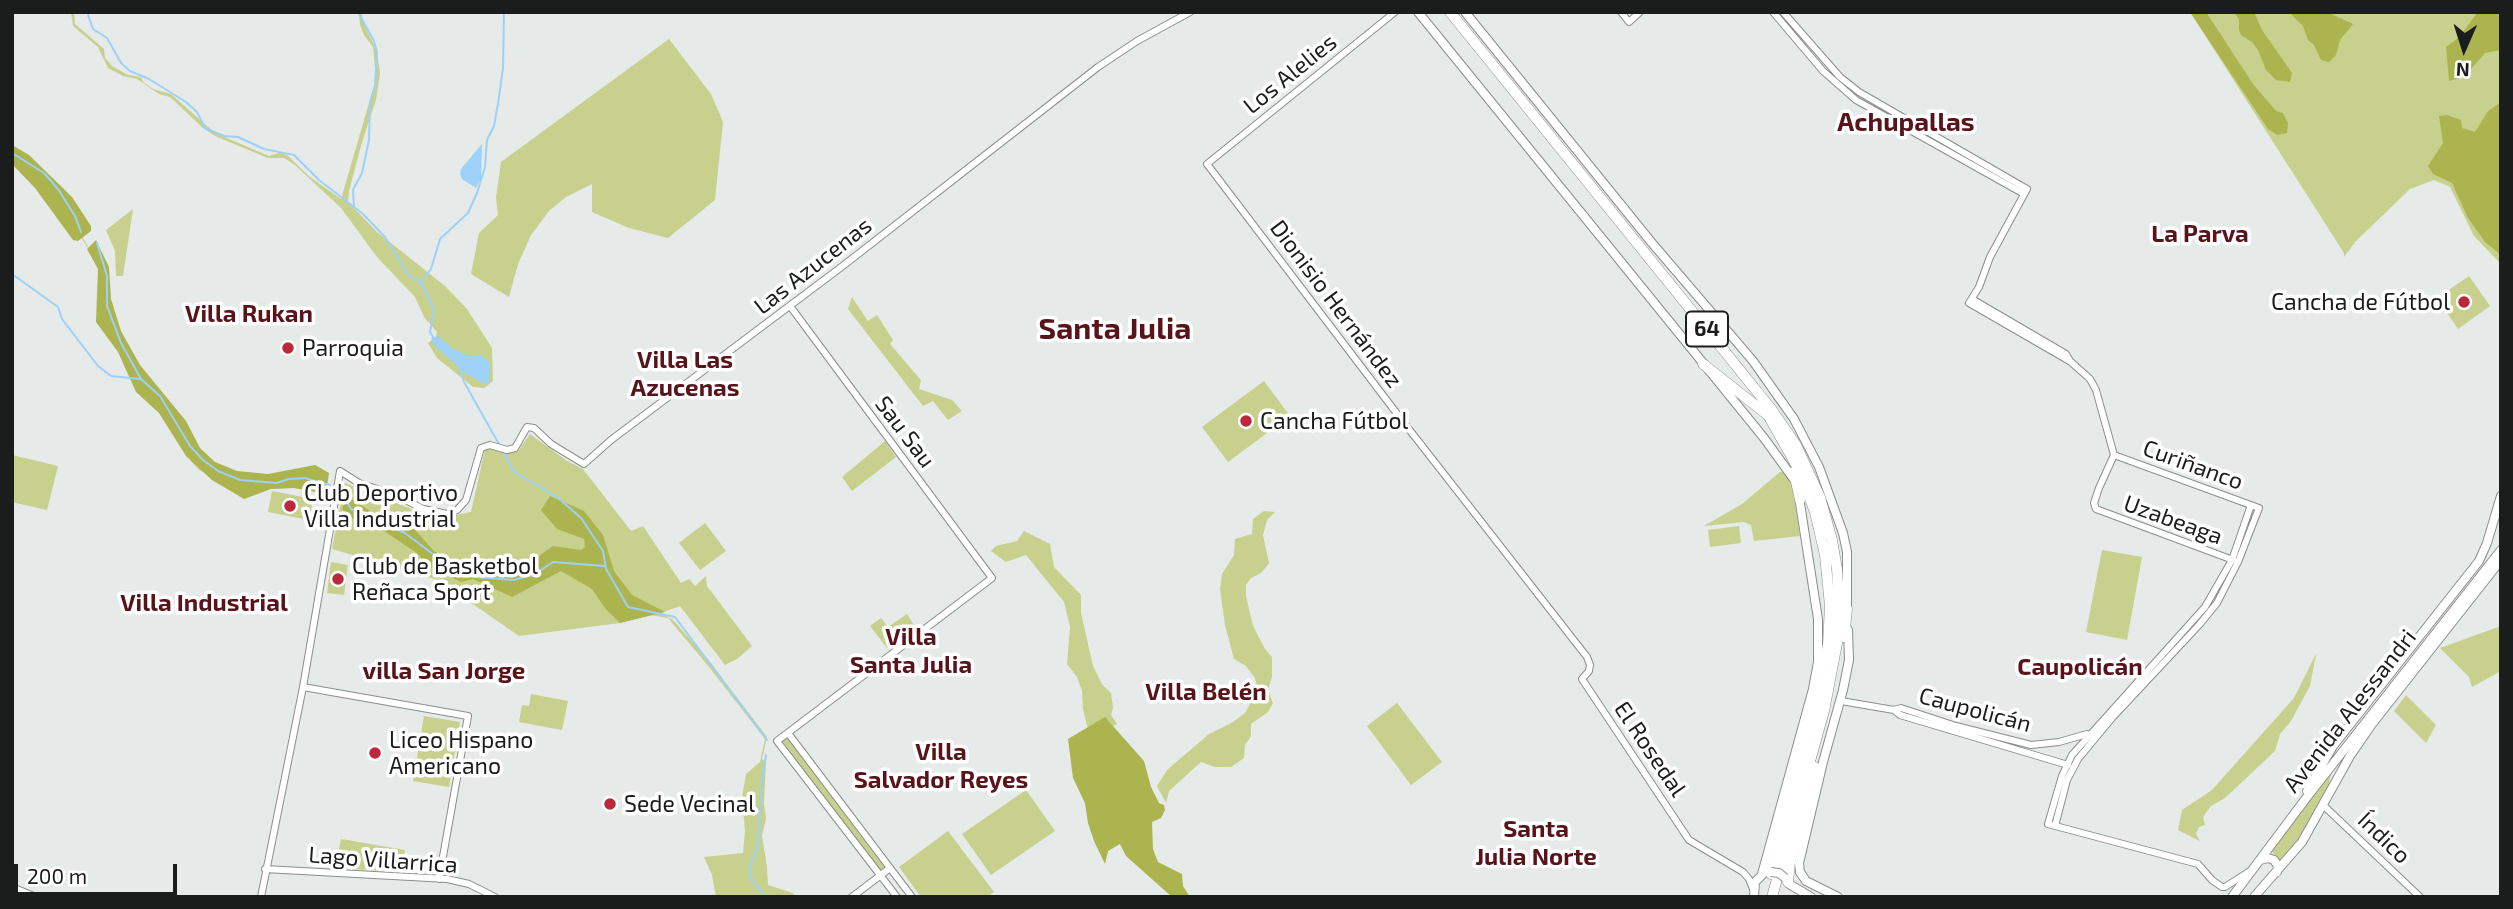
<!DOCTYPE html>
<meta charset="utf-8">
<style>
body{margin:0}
#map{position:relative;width:2513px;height:909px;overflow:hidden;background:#e6eae9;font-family:"Exo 2",sans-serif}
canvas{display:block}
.frame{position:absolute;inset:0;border:14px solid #1b1d1c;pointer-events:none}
.north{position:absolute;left:2429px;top:14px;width:70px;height:70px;-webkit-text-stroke:5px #fff;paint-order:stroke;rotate:183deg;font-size:19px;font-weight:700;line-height:28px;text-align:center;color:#1b1d1c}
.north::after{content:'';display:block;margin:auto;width:24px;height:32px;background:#1b1d1c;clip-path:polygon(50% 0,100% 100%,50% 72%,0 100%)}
.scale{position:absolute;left:14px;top:864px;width:163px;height:32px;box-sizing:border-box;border:4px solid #1b1d1c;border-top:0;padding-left:9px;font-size:21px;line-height:24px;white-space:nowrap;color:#1b1d1c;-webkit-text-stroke:5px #fff;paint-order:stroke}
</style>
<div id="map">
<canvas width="2513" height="909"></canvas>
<div class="frame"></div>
<div class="north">N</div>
<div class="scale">200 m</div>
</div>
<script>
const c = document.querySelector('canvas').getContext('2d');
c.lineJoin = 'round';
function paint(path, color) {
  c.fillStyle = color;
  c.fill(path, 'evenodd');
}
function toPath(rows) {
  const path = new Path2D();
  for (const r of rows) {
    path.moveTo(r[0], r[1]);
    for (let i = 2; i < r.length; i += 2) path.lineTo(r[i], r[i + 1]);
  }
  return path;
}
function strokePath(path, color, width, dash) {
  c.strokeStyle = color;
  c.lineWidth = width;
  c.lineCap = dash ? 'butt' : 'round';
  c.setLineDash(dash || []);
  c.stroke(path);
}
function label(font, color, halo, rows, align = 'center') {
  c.font = font + ' "Exo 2",sans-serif';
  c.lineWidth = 7;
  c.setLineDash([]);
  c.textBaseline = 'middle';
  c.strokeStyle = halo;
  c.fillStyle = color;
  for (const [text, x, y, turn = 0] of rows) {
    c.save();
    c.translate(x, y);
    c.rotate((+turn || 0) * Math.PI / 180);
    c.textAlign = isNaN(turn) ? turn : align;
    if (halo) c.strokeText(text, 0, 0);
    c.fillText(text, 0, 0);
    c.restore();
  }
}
const green = toPath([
 [71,12,74,12,75,24,104,49,105,58,112,66,128,75,141,77,143,82,153,89,171,94,215,133,269,156,280,153,287,155,310,177,341,199,376,79,373,47,364,35,360,25,359,12,362,12,362,20,377,51,380,73,376,100,362,142,349,191,348,202,377,232,445,286,467,309,492,348,493,381,484,388,473,387,437,358,428,343,436,337,437,332,424,317,415,297,377,257,341,208,295,165,284,158,268,158,215,136,203,128,170,97,159,94,137,79,123,76,108,68,98,47,73,26],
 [2190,12,2501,12,2501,264,2474,236,2450,187,2434,180,2410,189,2355,242,2344,257,2344,253],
 [669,39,711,94,723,122,715,200,668,238,629,228,592,212,592,184,566,197,549,211,531,235,518,264,509,297,471,274,479,233,498,215,496,197,501,162],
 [12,156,31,170,43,184,72,218,88,247,98,253,101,260,104,272,104,286,100,302,108,330,123,350,128,369,162,408,191,459,202,469,215,477,245,484,300,474,309,474,323,479,341,497,345,483,437,519,471,512,486,445,518,451,530,434,567,461,583,469,631,531,643,526,681,583,689,579,695,586,706,576,707,586,752,646,737,659,725,665,680,606,661,613,673,620,707,658,767,737,762,759,766,762,764,804,766,818,762,836,767,867,768,885,793,893,795,897,716,897,712,875,704,857,743,853,745,831,742,797,746,774,760,762,765,739,709,667,668,618,650,615,620,623,519,636,438,580,332,549,341,501,321,481,299,476,266,481,247,486,227,483,199,470,191,461,160,409,127,369,121,349,108,330,99,304,103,286,103,272,97,255,87,247,69,217,50,198,36,180,12,159],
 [133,209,123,276,116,276,115,251,106,230],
 [2469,276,2490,306,2458,329,2437,298],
 [852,297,868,321,877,315,893,340,890,344,921,380,919,389,952,400,962,411,948,420,933,401,923,406,848,309],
 [1264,381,1290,416,1228,462,1202,427],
 [885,441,896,457,852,491,842,477],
 [12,455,58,466,47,510,12,502],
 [1780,472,1786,472,1792,486,1800,536,1754,541,1751,525,1744,522,1704,526,1742,504],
 [272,491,313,499,309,520,268,512],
 [1264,511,1275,512,1267,520,1263,535,1269,563,1261,573,1251,578,1246,585,1246,596,1253,626,1265,649,1272,657,1272,676,1268,691,1273,703,1268,712,1251,724,1251,736,1245,745,1244,758,1231,767,1215,767,1201,762,1169,791,1166,803,1157,786,1167,770,1209,734,1233,722,1245,713,1258,690,1255,678,1246,666,1234,659,1225,625,1220,589,1222,574,1234,555,1235,539,1252,534,1253,519],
 [705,523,726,551,700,570,679,543],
 [1739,526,1741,543,1710,547,1708,530],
 [1024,531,1050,544,1054,567,1081,595,1081,613,1093,666,1102,684,1111,693,1113,708,1111,715,1117,724,1106,730,1089,733,1083,709,1082,691,1077,677,1067,664,1070,627,1064,602,1026,555,1006,562,991,551,996,546,1017,541],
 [2102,550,2142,557,2127,640,2086,632],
 [331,562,348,565,344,595,327,593],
 [907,614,915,627,887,648,870,626,881,618,888,627],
 [2501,626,2501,671,2472,687,2469,677,2440,648],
 [2316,654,2310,686,2291,721,2280,734,2275,751,2225,798,2211,806,2203,817,2205,825,2199,827,2196,834,2200,841,2178,830,2182,810,2212,790,2294,698],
 [531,694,568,701,562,730,519,722,522,705,529,706],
 [2406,695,2436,725,2426,743,2394,711],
 [1397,703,1442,762,1411,785,1367,726],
 [424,716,460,722,449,787,413,781],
 [787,738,885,868,881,871,782,741],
 [2332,768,2329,784,2299,840,2281,863,2272,851,2277,840],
 [1026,790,1055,831,991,875,962,834],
 [948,831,994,892,987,897,921,897,899,867],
 [341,839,405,850,401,872,335,868]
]);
const forest = toPath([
 [2190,12,2206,12,2253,84,2276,111,2283,113,2288,123,2287,133,2277,135,2268,129],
 [2234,12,2254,12,2262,30,2292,73,2290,82,2276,80,2266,70,2258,50,2252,42,2241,35,2239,30,2239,19],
 [2289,12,2327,12,2353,24,2340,40,2336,55,2329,62,2321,60,2314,45,2308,40,2303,26],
 [2478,12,2501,12,2501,50,2485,53,2464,77,2449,81,2446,47,2458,38],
 [2501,102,2501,255,2485,242,2468,218,2452,183,2433,174,2428,166,2443,143,2439,116,2447,115,2461,120,2462,128,2475,132,2488,111],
 [12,145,29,155,72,197,91,226,91,231,78,241,73,240,35,188,12,164],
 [96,240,109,267,111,299,121,331,140,365,186,421,200,448,215,462,237,471,268,474,315,465,329,473,326,494,294,488,271,489,244,499,212,480,186,456,159,413,136,392,118,352,96,322,98,269,87,249],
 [347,496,378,516,399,512,434,551,451,562,476,566,484,572,518,571,553,546,581,550,585,547,584,539,557,529,541,510,550,496,584,511,603,535,614,571,632,595,665,612,620,623,605,608,592,589,561,571,512,597,473,579,461,582,429,567,417,553,384,531,355,521,342,509],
 [1105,717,1144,761,1151,787,1159,803,1164,805,1165,810,1161,818,1152,822,1153,849,1158,862,1182,874,1183,886,1190,897,1172,897,1126,856,1120,844,1108,851,1105,864,1094,841,1088,823,1085,803,1073,778,1068,739]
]);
const water = toPath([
 [482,144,481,178,476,188,462,179,460,174,461,169],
 [438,336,453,349,468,355,482,355,490,364,489,383,483,383,465,373,434,345,431,338]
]);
const stream = toPath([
 [87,12,93,29,107,38,121,63,130,71,149,79,186,102,197,112,205,128,224,136,238,137,264,149,294,155,319,180,363,214,385,237,409,276,421,283,434,309,430,332,433,337],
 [12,153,44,173,58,189,75,216,81,232],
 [354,206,353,190,362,173,369,140,370,103,375,85,377,52,374,41,358,12],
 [97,243,107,276,107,306,121,343,141,379,160,396,190,446,203,460,218,471,240,480,277,483,289,479,305,478,330,485],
 [12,274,58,307,62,319,98,366,111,376,140,379],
 [421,282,431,269,440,239,468,213,477,193,485,167,487,140,494,126,498,104,503,68,504,12],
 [459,367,464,382,500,446],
 [503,451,514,472,557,497,581,518,603,551,606,569,628,607,675,617,767,740],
 [340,490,351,509,405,533,462,576,514,580,535,574,553,562,604,566],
 [765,897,751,879,750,865,758,846,762,778,766,755]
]);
const minor = toPath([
 [1395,12,1207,164,1401,419,1587,657,1590,665,1589,671,1582,679,1689,840,1743,872,1749,879,1753,889],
 [1621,12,1629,22,1640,12],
 [1773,12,1823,71,1856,100,2024,194],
 [1783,12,1840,77,1859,92,2027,189,1990,257,1979,287,1969,303,2071,362,2090,379,2096,390,2114,455],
 [1972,299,2066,354,2070,361],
 [790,306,992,578,777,741,897,897],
 [2114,455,2099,488,2094,503,2096,509,2233,560],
 [303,687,468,716,439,879],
 [1841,701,1894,710,1901,708,1956,726,2031,745,2059,742,2087,734],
 [1894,710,1900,715,2068,765],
 [788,733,912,897],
 [2323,805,2420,897],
 [2055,826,2067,780,2078,759,2112,718,2199,625,2217,603,2238,562,2259,508,2114,455],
 [265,869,447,879,469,884,495,897],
 [2250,871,2225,887,2222,887,2212,880,2198,864,2048,824,2062,776,2072,755,2205,607,2232,560,2251,505],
 [12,887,36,897],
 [261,897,303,687,340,471,359,483,398,496,423,509,447,514,457,510,466,500,481,448,490,445,507,450,515,448,527,427,534,428,551,444,584,464,611,440,844,265,1098,67,1137,41,1190,12],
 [852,897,890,868]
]);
const major = toPath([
 [1418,12,1764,438,1793,478],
 [1465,12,1652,243,1753,361,1794,419,1819,467,1843,533,1847,552,1847,613],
 [2307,791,2333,746,2479,561,2487,543,2501,496],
 [2260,860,2268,858,2274,860,2278,866,2277,872],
 [1762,874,1813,689,1818,662,1818,619,1799,497],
 [1789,884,1811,897],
 [1754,897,1755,882,1764,873],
 [1838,897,1806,881,1800,872,1799,863,1823,762,1843,690,1849,660,1848,630],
 [2232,897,2307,797,2501,550],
 [2254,897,2302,842,2350,756,2372,724,2501,560]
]);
const highway = toPath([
 [1450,12,1772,410,1796,445,1820,497,1832,540,1837,569,1839,599,1837,643,1824,711,1772,897],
 [1703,364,1769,416],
 [1768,415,1798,468,1815,512,1825,555,1830,606,1828,644,1821,685,1771,874],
 [1794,472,1800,500],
 [1844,637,1847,609],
 [1788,882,1790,862,1815,767]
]);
const majorBridge = toPath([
 [1771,872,1779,873,1785,878]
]);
const markers = [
 [2464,302,7,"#bb2a3c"],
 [288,348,7,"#bb2a3c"],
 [1246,421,7,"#bb2a3c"],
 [290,506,7,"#bb2a3c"],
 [338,579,7,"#bb2a3c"],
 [375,753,7,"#bb2a3c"],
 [610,804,7,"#bb2a3c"]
];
const shields = [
 [1707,329,42]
];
const shieldNames = [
 ["64",1707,329]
];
const streetNames = [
 ["Los Alelies",1290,74,-39],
 ["Las Azucenas",813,266,-38],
 ["Dionisio Hernández",1336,304,53],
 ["Sau Sau",905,432,53],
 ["Curiñanco",2193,465,20],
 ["Uzabeaga",2173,520,20],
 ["Caupolicán",1975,710,15],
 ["Avenida Alessandri",2350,711,-52],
 ["El Rosedal",1650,749,56],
 ["Índico",2384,838,44],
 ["Lago Villarrica",383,860,4]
];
const poiNames = [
 ["Cancha de Fútbol",2450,302,"right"],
 ["Parroquia",302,348],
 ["Cancha Fútbol",1260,421],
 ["Club Deportivo",304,493],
 ["Villa Industrial",304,519],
 ["Club de Basketbol",352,566],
 ["Reñaca Sport",352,592],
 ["Liceo Hispano",389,740],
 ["Americano",389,766],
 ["Sede Vecinal",624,804]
];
const neighbourhoodNames = [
 ["La Parva",2200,234],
 ["Villa Rukan",249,314],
 ["Villa Las",685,360],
 ["Azucenas",685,388],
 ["Villa Industrial",204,603],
 ["Villa",911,637],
 ["Santa Julia",911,665],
 ["Caupolicán",2080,667],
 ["villa San Jorge",444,671],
 ["Villa Belén",1206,692],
 ["Villa",941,752],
 ["Salvador Reyes",941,780],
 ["Santa",1536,829],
 ["Julia Norte",1536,857]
];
const quarterNames = [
 ["Achupallas",1906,122]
];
const districtNames = [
 ["Santa Julia",1115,329]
];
paint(green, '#c8d08d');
paint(forest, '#abb44f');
paint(water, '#9dd1f7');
strokePath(stream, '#9dd1f7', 2);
strokePath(minor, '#8a8e8d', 8);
strokePath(major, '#8a8e8d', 10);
strokePath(highway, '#8a8e8d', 11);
strokePath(minor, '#fff', 6);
strokePath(major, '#fff', 8);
strokePath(highway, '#fff', 10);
strokePath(majorBridge, '#8a8e8d', 10, []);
strokePath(majorBridge, '#fff', 8);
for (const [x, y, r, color] of markers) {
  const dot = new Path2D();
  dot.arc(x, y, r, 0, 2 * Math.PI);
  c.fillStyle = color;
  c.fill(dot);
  strokePath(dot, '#fff', 2.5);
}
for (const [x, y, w] of shields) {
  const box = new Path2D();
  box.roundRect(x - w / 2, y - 17.5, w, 35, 5);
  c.fillStyle = '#fff';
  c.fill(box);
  strokePath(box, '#1b1d1c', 2);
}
label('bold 21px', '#1b1d1c', null, shieldNames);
label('23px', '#1b1d1c', '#fff', streetNames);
label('23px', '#1b1d1c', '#fff', poiNames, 'left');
label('bold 24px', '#59141b', '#fff', neighbourhoodNames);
label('bold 26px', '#59141b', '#fff', quarterNames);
label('bold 30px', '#59141b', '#fff', districtNames);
</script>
